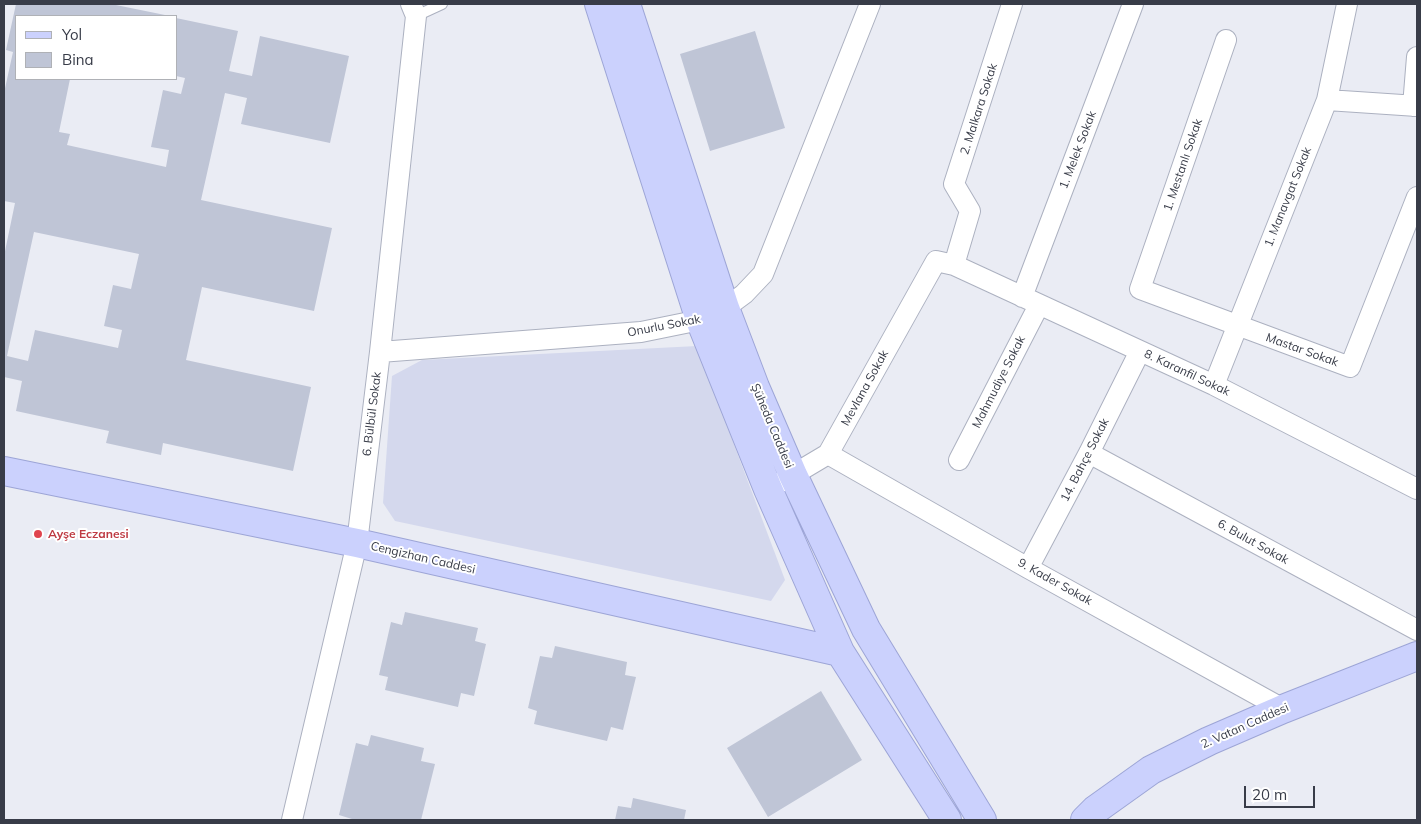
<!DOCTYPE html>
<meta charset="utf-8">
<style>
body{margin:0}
#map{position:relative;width:1421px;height:824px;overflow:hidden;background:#eaecf4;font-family:Mulish,sans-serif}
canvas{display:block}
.frame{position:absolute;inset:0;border:5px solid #383c48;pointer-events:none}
.legend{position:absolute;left:15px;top:15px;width:162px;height:65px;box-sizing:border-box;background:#fff;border:1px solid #afb1b6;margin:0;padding:6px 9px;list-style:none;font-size:15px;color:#383c48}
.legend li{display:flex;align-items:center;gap:10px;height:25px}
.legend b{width:25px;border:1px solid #afb1b6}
.scale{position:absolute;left:1244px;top:786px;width:71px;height:22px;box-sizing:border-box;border:2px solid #383c48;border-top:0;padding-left:6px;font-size:15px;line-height:18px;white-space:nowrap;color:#383c48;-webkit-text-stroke:4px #fff;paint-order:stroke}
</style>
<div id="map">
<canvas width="1421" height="824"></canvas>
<div class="frame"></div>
<ul class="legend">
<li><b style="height:6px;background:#cbd1fd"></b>Yol</li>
<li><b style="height:14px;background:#bfc5d6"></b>Bina</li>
</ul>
<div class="scale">20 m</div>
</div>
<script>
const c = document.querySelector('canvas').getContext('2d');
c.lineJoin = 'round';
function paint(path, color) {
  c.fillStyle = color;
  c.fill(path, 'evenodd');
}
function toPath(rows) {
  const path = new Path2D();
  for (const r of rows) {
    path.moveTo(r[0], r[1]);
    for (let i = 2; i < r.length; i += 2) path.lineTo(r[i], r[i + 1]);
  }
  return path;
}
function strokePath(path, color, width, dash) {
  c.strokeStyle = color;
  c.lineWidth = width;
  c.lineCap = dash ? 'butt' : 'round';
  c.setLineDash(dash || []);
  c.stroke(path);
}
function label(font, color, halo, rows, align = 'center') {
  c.font = font + ' Mulish,sans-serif';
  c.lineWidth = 4;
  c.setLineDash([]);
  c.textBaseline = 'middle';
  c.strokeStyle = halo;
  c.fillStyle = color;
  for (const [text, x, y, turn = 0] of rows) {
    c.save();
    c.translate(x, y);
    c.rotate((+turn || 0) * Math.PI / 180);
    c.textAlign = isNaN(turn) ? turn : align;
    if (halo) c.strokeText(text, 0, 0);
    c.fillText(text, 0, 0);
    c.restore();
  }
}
const education = toPath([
 [697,346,785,580,771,601,395,521,383,503,392,376,422,360]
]);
const building = toPath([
 [16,4,111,4,165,15,16,16,16,79,70,79,59,132,70,134,67,145,166,167,169,150,151,147,163,90,181,94,185,78,176,76,176,18,238,31,229,71,252,76,260,36,349,56,330,143,241,124,247,98,225,93,201,200,332,228,314,311,202,287,186,360,311,387,293,471,163,443,161,455,106,443,109,431,16,411,22,381,4,377,4,256,15,203,4,201,4,93,13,52,6,50],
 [34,232,139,254,131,289,113,285,104,326,122,330,118,348,35,330,28,361,7,356],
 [755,31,785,128,710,151,680,54],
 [405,612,478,628,475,641,486,644,474,696,461,693,458,707,385,690,388,677,379,675,391,622,402,625],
 [555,646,627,662,625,675,636,677,623,730,611,727,607,741,534,724,537,711,528,708,540,656,552,658],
 [821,691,862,760,768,817,727,748],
 [371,735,424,748,421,761,435,764,421,820,351,820,352,819,339,815,356,743,368,746],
 [633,798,686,810,684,820,615,820,618,806,631,808]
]);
const service = toPath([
 [416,16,442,4]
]);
const minor = toPath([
 [1012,4,954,184,970,211,954,265,1214,385,1417,489],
 [1226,40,1140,289,1350,367,1417,197],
 [1327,100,1417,106],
 [1413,106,1417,57],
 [1022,297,1133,4],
 [380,352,641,332,700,320,725,308,744,294,763,274,870,4],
 [1214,385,1327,100,1347,4],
 [1089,453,1417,630],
 [828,454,1028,568,1283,709],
 [959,460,1039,305],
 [781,482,828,454,936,261,954,265],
 [1028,568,1089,453,1140,351],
 [292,820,357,543,380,352,416,16,411,4]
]);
const secondary = toPath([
 [599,4,700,320,768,489,840,652,947,820],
 [626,4,725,308,755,387,793,475,866,629,982,820],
 [4,471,357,543,840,652],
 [1085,820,1095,810,1151,770,1209,741,1283,709,1417,656]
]);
const markers = [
 [38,534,5,"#e0444e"]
];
const streetNames = [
 ["2. Malkara Sokak",979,109,-72],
 ["1. Melek Sokak",1078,150,-69],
 ["1. Mestanlı Sokak",1183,165,-71],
 ["1. Manavgat Sokak",1288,197,-68],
 ["Onurlu Sokak",664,326,-11],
 ["Mastar Sokak",1302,350,20],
 ["8. Karanfil Sokak",1187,373,25],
 ["Mahmudiye Sokak",999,382,-63],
 ["Mevlana Sokak",865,388,-61],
 ["6. Bülbül Sokak",372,414,-83],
 ["Şüheda Caddesi",772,426,67],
 ["14. Bahçe Sokak",1085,460,-63],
 ["6. Bulut Sokak",1253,542,29],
 ["Cengizhan Caddesi",423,558,13],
 ["9. Kader Sokak",1055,582,29],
 ["2. Vatan Caddesi",1245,726,-24]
];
const healthNames = [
 ["Ayşe Eczanesi",48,534]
];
paint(education, '#d4d8ed');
paint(building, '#bfc5d6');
strokePath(service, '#acb1c0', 12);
strokePath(minor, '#acb1c0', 22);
strokePath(secondary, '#9da5d6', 30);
strokePath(service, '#fff', 10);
strokePath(minor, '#fff', 20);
strokePath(secondary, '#cbd1fd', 28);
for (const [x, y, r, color] of markers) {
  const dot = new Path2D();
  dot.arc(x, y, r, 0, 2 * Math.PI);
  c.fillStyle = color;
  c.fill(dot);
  strokePath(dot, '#fff', 2);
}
label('12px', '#383c48', '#fff', streetNames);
label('bold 12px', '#be3a42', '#fff', healthNames, 'left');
</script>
